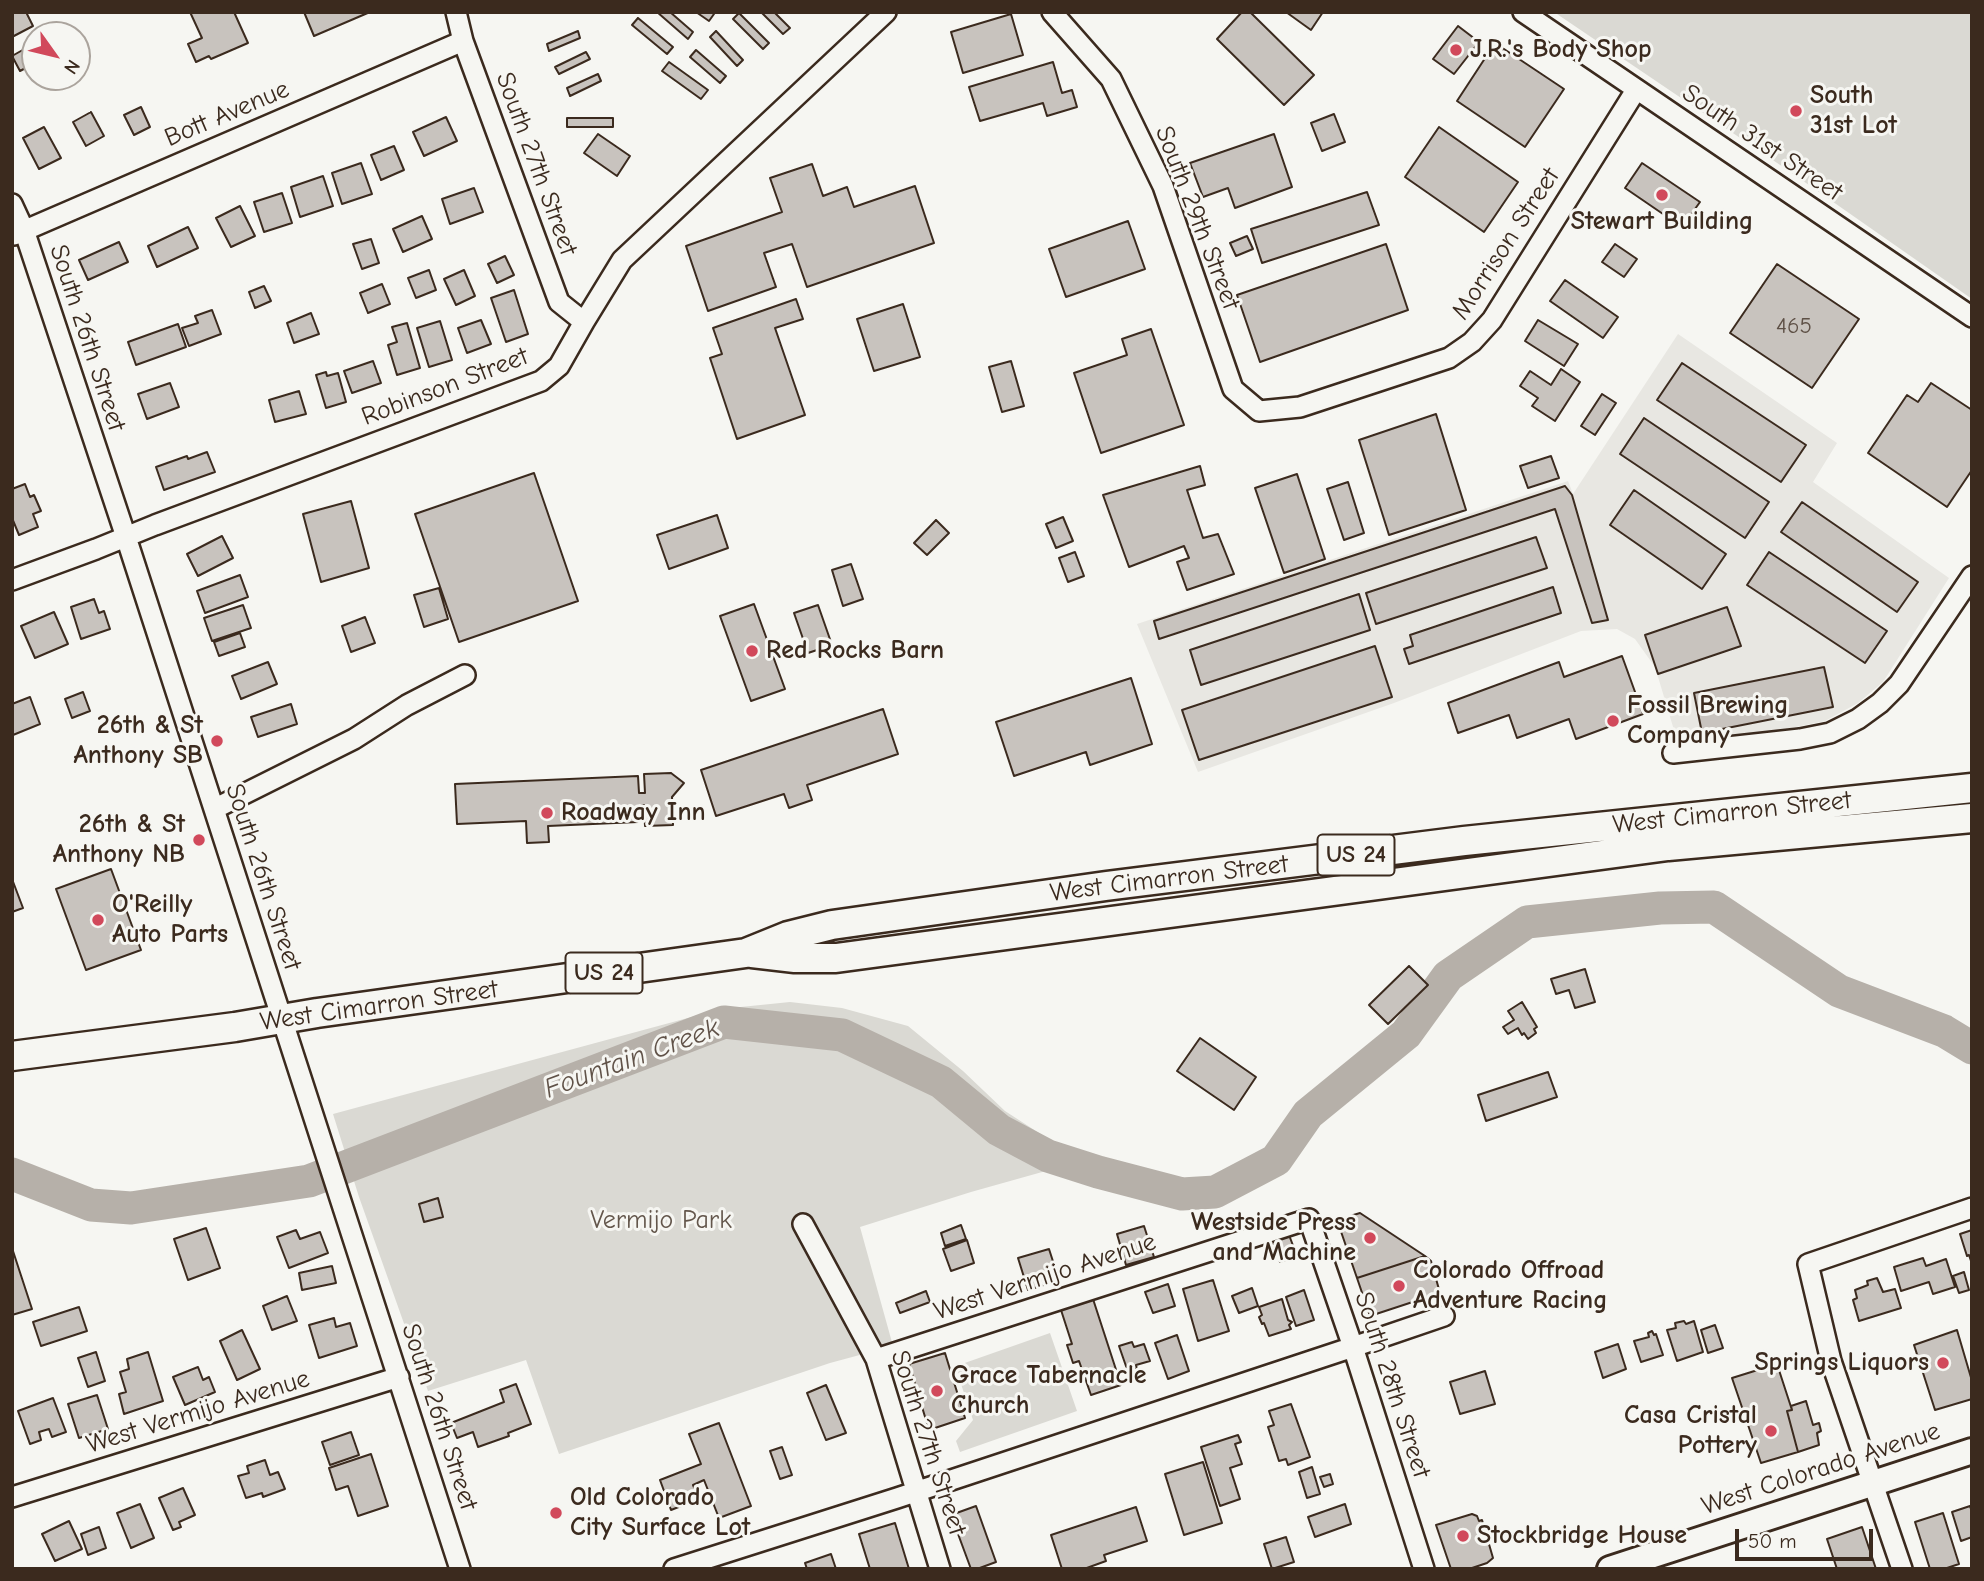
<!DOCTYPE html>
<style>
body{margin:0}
#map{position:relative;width:1984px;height:1581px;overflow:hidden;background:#f6f6f2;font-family:"Comic Neue",sans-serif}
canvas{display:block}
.frame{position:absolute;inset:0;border:14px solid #3b2a1e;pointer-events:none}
.north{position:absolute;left:21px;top:21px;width:70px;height:70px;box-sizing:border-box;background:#f6f6f2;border:2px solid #aba49d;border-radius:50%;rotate:124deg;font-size:19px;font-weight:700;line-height:28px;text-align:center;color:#3b2a1e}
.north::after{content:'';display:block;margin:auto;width:24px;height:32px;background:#d1495b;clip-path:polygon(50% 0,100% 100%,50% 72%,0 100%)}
.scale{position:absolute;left:1735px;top:1529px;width:138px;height:32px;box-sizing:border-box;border:4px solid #3b2a1e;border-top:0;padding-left:9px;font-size:21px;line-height:24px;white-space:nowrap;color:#3b2a1e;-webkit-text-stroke:5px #f6f6f2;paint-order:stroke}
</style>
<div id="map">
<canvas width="1984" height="1581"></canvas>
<div class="frame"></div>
<div class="north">N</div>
<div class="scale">50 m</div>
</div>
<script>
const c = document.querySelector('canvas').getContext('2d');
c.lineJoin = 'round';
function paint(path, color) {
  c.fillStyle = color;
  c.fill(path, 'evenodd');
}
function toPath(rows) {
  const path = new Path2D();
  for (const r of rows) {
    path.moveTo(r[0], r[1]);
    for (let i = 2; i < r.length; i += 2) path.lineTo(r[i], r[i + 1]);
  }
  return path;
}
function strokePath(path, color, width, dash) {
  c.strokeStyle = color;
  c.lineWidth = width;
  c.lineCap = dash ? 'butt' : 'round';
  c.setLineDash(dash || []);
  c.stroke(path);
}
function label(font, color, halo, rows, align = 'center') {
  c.font = font + ' "Comic Neue",sans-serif';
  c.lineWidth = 6;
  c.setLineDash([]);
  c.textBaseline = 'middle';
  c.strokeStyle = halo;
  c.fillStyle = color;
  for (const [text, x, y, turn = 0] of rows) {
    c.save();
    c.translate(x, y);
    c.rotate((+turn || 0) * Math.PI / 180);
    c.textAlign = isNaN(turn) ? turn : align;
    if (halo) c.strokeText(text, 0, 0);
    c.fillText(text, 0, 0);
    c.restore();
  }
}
const built = toPath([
 [1678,334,1837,443,1813,482,1949,578,1883,682,1858,703,1825,721,1781,730,1677,740,1655,667,1635,639,1617,629,1581,631,1394,703,1198,772,1137,624,1568,481,1573,494]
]);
const green = toPath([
 [1554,12,1972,12,1972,299,1786,169],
 [790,1002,842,1008,908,1026,963,1071,1005,1111,1056,1144,1092,1158,971,1192,860,1227,893,1346,830,1363,559,1454,526,1360,428,1391,359,1197,333,1114,721,1009],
 [1050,1333,1077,1411,960,1452,956,1441,973,1420,957,1372,959,1365]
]);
const river = toPath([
 [12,1174,91,1205,131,1208,309,1181,724,1022,842,1035,941,1082,999,1130,1048,1156,1098,1172,1182,1194,1215,1192,1276,1160,1308,1114,1406,1034,1448,976,1527,922,1660,908,1714,907,1839,991,1944,1031,1972,1048]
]);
const building = toPath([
 [12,12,26,12,33,26,12,37,12,12],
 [190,12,234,12,248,43,211,59,209,56,196,62,188,44,202,38,190,12],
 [304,12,370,12,314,36,304,12],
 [657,12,670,12,693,32,688,39,657,12],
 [696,12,711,12,714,14,709,21,696,12],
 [761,12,774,12,790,28,783,34,761,12],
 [1242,12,1250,12,1314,75,1284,105,1217,39,1242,12],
 [1286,12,1323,12,1311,30,1286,12],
 [739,13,769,43,763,49,733,19,739,13],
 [1011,14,1023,55,963,73,951,32,1011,14],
 [638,18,673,47,667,54,632,25,638,18],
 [1458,26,1479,42,1454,74,1433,59,1458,26],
 [578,31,580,38,549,51,547,44,578,31],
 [716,31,743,60,737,66,710,37,716,31],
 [1495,43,1564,89,1525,147,1457,101,1495,43],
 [28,47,35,63,20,71,12,56,28,47],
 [696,50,726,76,720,83,690,57,696,50],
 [586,52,590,59,559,74,555,67,586,52],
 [669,62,708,90,701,99,662,71,669,62],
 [1053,62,1062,93,1072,90,1077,107,1047,116,1043,103,980,121,969,87,1053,62],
 [598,74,601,81,570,96,567,88,598,74],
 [141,107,150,127,134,135,124,115,141,107],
 [91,112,104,136,86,146,73,122,91,112],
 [1334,114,1345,142,1322,151,1311,123,1334,114],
 [446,117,457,141,424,156,413,132,446,117],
 [567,118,613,118,613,127,567,127,567,118],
 [44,127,61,158,39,169,23,138,44,127],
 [1439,127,1518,182,1484,232,1405,177,1439,127],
 [598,134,630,156,617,176,584,153,598,134],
 [1274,134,1292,187,1235,208,1228,188,1203,197,1190,163,1274,134],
 [394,146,404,170,381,180,371,155,394,146],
 [361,163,372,194,342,204,332,173,361,163],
 [1642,163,1700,202,1682,227,1625,188,1642,163],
 [812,164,823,196,847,187,854,207,915,186,934,243,807,287,792,244,764,253,776,287,708,311,686,246,782,212,770,178,812,164],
 [323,176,333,206,300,217,291,187,323,176],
 [474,188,483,212,450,224,442,199,474,188],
 [1367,192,1379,225,1262,263,1251,229,1367,192],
 [282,193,292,223,264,232,254,202,282,193],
 [240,206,255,236,231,247,216,218,240,206],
 [422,216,432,239,403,252,393,229,422,216],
 [1128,221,1145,269,1066,297,1049,249,1128,221],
 [188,227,198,248,157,267,148,246,188,227],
 [1247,236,1253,249,1236,256,1230,243,1247,236],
 [371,239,379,263,362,269,353,244,371,239],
 [119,242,128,262,88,280,79,260,119,242],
 [1386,244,1408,310,1260,362,1237,295,1386,244],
 [1615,244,1637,259,1624,277,1602,262,1615,244],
 [505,256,514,275,497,283,488,264,505,256],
 [1777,264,1859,319,1812,388,1730,333,1777,264],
 [429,270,436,290,416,298,408,278,429,270],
 [464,270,475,296,456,305,444,279,464,270],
 [1565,280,1618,317,1603,338,1550,301,1565,280],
 [382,284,390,304,368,313,360,293,382,284],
 [264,286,271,301,255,308,249,292,264,286],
 [514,290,528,334,506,342,491,298,514,290],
 [796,299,803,319,775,328,805,415,737,439,710,358,722,354,713,328,796,299],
 [903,304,920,357,874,371,857,319,903,304],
 [212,310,221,334,189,346,182,328,198,323,195,316,212,310],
 [311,313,319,334,294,343,287,323,311,313],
 [481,320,491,344,467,353,458,328,481,320],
 [1538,320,1578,344,1564,366,1525,341,1538,320],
 [440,321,452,360,429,367,417,328,440,321],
 [407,323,420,368,397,375,388,345,397,342,392,327,407,323],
 [178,324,186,347,136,365,128,342,178,324],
 [1151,329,1184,425,1101,453,1074,373,1127,355,1122,339,1151,329],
 [373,361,381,383,352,393,344,371,373,361],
 [1011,361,1024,406,1002,412,989,367,1011,361],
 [1682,363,1806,445,1781,482,1657,400,1682,363],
 [1561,369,1580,382,1555,421,1532,406,1538,398,1520,386,1530,371,1551,385,1561,369],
 [326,372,327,376,338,373,346,402,326,408,316,375,326,372],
 [170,383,179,407,147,419,138,394,170,383],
 [1931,383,1972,410,1972,470,1947,507,1868,453,1907,395,1918,402,1931,383],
 [299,391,306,414,275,422,269,400,299,391],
 [1602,394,1616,403,1595,435,1581,426,1602,394],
 [1436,414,1466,510,1389,535,1359,440,1436,414],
 [1644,418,1769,502,1745,538,1620,454,1644,418],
 [207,452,215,472,164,490,156,467,187,456,188,459,207,452],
 [1551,456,1559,478,1528,488,1520,466,1551,456],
 [1200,466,1205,485,1187,490,1203,538,1218,534,1234,574,1187,590,1177,562,1189,558,1184,546,1129,567,1103,495,1200,466],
 [534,473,578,601,459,642,415,514,534,473],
 [1297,474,1325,559,1284,573,1255,488,1297,474],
 [1348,482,1364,533,1344,540,1327,489,1348,482],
 [25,484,30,497,34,495,41,511,33,514,38,527,19,535,12,518,12,489,25,484],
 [1565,486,1572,495,1608,620,1592,623,1555,509,1159,639,1154,621,1565,486],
 [1634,490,1726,554,1702,589,1610,525,1634,490],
 [351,501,369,568,321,582,303,514,351,501],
 [1802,502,1918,582,1897,612,1781,532,1802,502],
 [717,515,728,548,669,569,657,535,717,515],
 [1063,517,1073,541,1056,548,1046,524,1063,517],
 [936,520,949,533,927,555,914,543,936,520],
 [222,536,233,558,198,576,187,554,222,536],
 [1536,537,1547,568,1376,624,1366,593,1536,537],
 [1075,552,1084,576,1068,582,1059,558,1075,552],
 [1769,552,1887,631,1865,663,1747,585,1769,552],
 [851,564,863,599,843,606,832,570,851,564],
 [240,575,248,597,205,613,197,591,240,575],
 [1553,587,1561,613,1409,664,1404,649,1413,646,1410,635,1553,587],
 [439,588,448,619,424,627,414,595,439,588],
 [1359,594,1370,630,1201,685,1190,650,1359,594],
 [94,599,99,613,104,611,110,629,81,639,71,607,94,599],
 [754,604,785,689,751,701,720,616,754,604],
 [243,605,251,628,212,641,204,618,243,605],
 [818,605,832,645,808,653,794,613,818,605],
 [1727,607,1741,646,1658,674,1645,635,1727,607],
 [54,612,68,644,35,658,21,626,54,612],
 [365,617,375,643,351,652,342,626,365,617],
 [240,633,245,647,219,656,214,642,240,633],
 [1375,646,1392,697,1199,760,1182,710,1375,646],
 [1622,656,1643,714,1576,739,1569,719,1517,738,1509,715,1458,733,1448,703,1559,662,1564,677,1622,656],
 [268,662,277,684,241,699,232,676,268,662],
 [1824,667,1833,707,1702,733,1694,693,1824,667],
 [1131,678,1152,744,1090,765,1086,752,1014,776,996,722,1131,678],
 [83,692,90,711,72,718,65,699,83,692],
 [30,697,40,724,13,735,12,704,30,697],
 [291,704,297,724,258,737,251,717,291,704],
 [883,709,898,754,807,785,812,800,789,808,784,794,716,816,701,770,883,709],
 [671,773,684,783,672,797,673,825,645,826,644,805,637,806,638,822,548,826,549,842,527,843,526,821,457,824,455,784,638,776,639,793,645,793,644,774,671,773],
 [111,869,141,950,86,970,56,889,111,869],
 [12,879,23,908,12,912,12,879],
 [1409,966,1428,985,1388,1024,1369,1005,1409,966],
 [1585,969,1595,1002,1575,1008,1569,990,1556,994,1551,979,1585,969],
 [1522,1002,1537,1027,1534,1029,1536,1033,1528,1039,1524,1033,1522,1035,1518,1028,1508,1034,1503,1027,1514,1020,1508,1011,1522,1002],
 [1200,1038,1256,1077,1234,1110,1177,1071,1200,1038],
 [1548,1072,1557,1097,1486,1121,1478,1095,1548,1072],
 [438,1198,443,1217,424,1222,419,1204,438,1198],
 [1360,1213,1425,1256,1357,1278,1337,1220,1360,1213],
 [961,1225,966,1239,945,1246,941,1233,961,1225],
 [1144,1226,1154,1257,1126,1265,1117,1234,1144,1226],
 [206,1228,220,1268,188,1280,174,1239,206,1228],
 [296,1230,300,1239,320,1232,328,1253,289,1268,277,1237,296,1230],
 [1972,1230,1972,1264,1969,1255,1967,1256,1960,1234,1972,1230],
 [1289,1235,1297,1256,1280,1262,1272,1242,1289,1235],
 [967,1240,974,1263,951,1271,943,1249,967,1240],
 [12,1248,32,1309,12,1315,12,1248],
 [1049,1249,1059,1280,1028,1290,1018,1258,1049,1249],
 [1425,1256,1431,1261,1440,1293,1370,1316,1357,1278,1425,1256],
 [1923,1258,1926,1266,1946,1259,1955,1287,1933,1294,1929,1282,1901,1291,1894,1267,1923,1258],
 [332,1266,336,1283,302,1290,299,1273,332,1266],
 [1964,1272,1969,1290,1959,1293,1953,1276,1964,1272],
 [1877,1278,1883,1292,1895,1289,1901,1308,1859,1321,1853,1300,1857,1298,1855,1290,1868,1285,1867,1281,1877,1278],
 [1213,1280,1229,1331,1198,1341,1183,1289,1213,1280],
 [1168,1284,1175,1306,1153,1313,1145,1292,1168,1284],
 [1252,1288,1258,1306,1239,1313,1232,1296,1252,1288],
 [1304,1290,1314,1320,1296,1326,1286,1297,1304,1290],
 [926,1291,930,1302,900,1313,896,1303,926,1291],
 [287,1296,297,1321,272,1330,263,1306,287,1296],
 [1093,1299,1121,1385,1091,1395,1079,1361,1073,1363,1067,1345,1072,1344,1061,1310,1093,1299],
 [1282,1299,1288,1320,1292,1322,1289,1325,1291,1329,1269,1336,1264,1323,1262,1324,1259,1317,1262,1315,1259,1307,1282,1299],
 [79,1307,87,1331,41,1346,33,1322,79,1307],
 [334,1318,336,1327,350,1323,357,1346,319,1358,309,1325,334,1318],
 [1684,1321,1686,1324,1694,1321,1703,1352,1677,1361,1667,1330,1676,1328,1675,1323,1684,1321],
 [1715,1325,1723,1348,1708,1353,1701,1330,1715,1325],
 [242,1330,260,1369,237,1380,220,1341,242,1330],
 [1957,1330,1972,1381,1972,1399,1935,1410,1914,1345,1957,1330],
 [1652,1331,1654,1335,1656,1334,1663,1355,1641,1362,1634,1341,1649,1337,1648,1333,1652,1331],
 [1177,1335,1189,1371,1168,1379,1155,1343,1177,1335],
 [1132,1342,1134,1347,1144,1344,1150,1361,1136,1365,1137,1369,1131,1371,1130,1368,1127,1369,1119,1346,1132,1342],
 [1618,1344,1626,1369,1603,1378,1595,1352,1618,1344],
 [96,1352,105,1381,88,1387,78,1358,96,1352],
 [148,1352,163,1401,124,1414,119,1394,126,1392,120,1372,129,1369,127,1359,148,1352],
 [945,1353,965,1418,929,1430,909,1364,945,1353],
 [1777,1364,1792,1410,1787,1411,1798,1452,1761,1463,1732,1378,1777,1364],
 [198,1367,203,1380,209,1377,215,1392,185,1405,173,1377,198,1367],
 [1485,1371,1495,1404,1460,1414,1450,1382,1485,1371],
 [516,1384,531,1424,508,1433,509,1436,478,1447,473,1432,457,1438,451,1423,504,1402,500,1390,516,1384],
 [826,1385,846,1433,826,1440,807,1393,826,1385],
 [97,1395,108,1429,79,1438,68,1404,97,1395],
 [53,1398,66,1432,52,1437,49,1429,39,1432,41,1440,30,1444,18,1411,53,1398],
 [1806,1401,1813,1425,1819,1423,1821,1431,1817,1433,1819,1445,1798,1452,1787,1411,1792,1410,1791,1406,1806,1401],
 [1291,1404,1310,1457,1288,1465,1286,1459,1279,1461,1268,1427,1274,1425,1269,1411,1291,1404],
 [719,1423,751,1506,719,1518,704,1480,693,1485,699,1499,671,1510,660,1480,701,1464,689,1434,719,1423],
 [351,1432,359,1455,330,1465,322,1442,351,1432],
 [1238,1435,1241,1442,1235,1444,1242,1464,1230,1468,1240,1499,1220,1506,1201,1447,1238,1435],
 [782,1447,792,1475,780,1479,770,1451,782,1447],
 [371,1454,388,1506,358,1516,348,1486,336,1490,329,1468,371,1454],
 [265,1460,270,1475,278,1472,285,1489,263,1497,262,1493,246,1498,238,1476,249,1473,247,1466,265,1460],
 [1203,1462,1222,1523,1184,1535,1165,1474,1203,1462],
 [1312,1467,1320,1494,1307,1498,1299,1472,1312,1467],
 [1330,1474,1333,1484,1324,1487,1320,1477,1330,1474],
 [183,1488,195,1515,179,1522,181,1527,173,1530,159,1498,183,1488],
 [140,1504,154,1538,131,1548,117,1513,140,1504],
 [1345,1504,1351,1524,1315,1537,1308,1517,1345,1504],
 [976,1506,996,1562,977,1569,971,1569,951,1515,976,1506],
 [1970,1506,1972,1512,1972,1537,1961,1541,1952,1512,1970,1506],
 [1136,1507,1147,1541,1104,1555,1106,1561,1084,1569,1062,1569,1051,1535,1136,1507],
 [1943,1513,1959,1564,1944,1569,1930,1569,1915,1522,1943,1513],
 [1472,1514,1477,1516,1479,1521,1482,1520,1493,1558,1487,1563,1469,1569,1451,1569,1436,1525,1472,1514],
 [69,1521,82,1549,55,1561,42,1534,69,1521],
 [895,1523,909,1569,870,1569,859,1534,895,1523],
 [99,1527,106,1548,88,1555,81,1534,99,1527],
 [1862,1527,1876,1569,1837,1569,1827,1539,1862,1527],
 [1286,1537,1294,1562,1272,1569,1264,1544,1286,1537],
 [831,1554,836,1569,807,1569,805,1563,831,1554]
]);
const minor = toPath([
 [456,12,463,41,559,302,584,322],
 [1052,12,1111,79,1163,186,1233,389,1259,411,1300,407,1449,358,1472,342,1492,320,1636,90],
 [1523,12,1972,317],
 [12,204,24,230,126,537,460,1569],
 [14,235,463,41],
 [12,580,96,549,155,525,541,381,559,366,584,322,622,260,886,12],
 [1673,753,1800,739,1830,733,1858,719,1880,703,1899,684,1972,576],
 [214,809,354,739,407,705,465,675],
 [803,1224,876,1359,940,1569],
 [876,1359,1309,1219,1353,1347,1424,1569],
 [12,1497,399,1377],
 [674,1569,897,1498,1353,1347,1444,1316],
 [1902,1569,1831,1361,1808,1264,1972,1208]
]);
const major = toPath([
 [1610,1569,1972,1451]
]);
const highway = toPath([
 [752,953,795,958,836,958,1668,846,1972,818],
 [12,1056,235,1027,317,1013,746,953,788,936,832,925,1106,886,1464,841,1972,788]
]);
const markers = [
 [1456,50,7,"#d1495b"],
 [1796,111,7,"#d1495b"],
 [1662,195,7,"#d1495b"],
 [752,651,7,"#d1495b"],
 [1613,721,7,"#d1495b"],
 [217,741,7,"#d1495b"],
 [547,813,7,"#d1495b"],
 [199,840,7,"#d1495b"],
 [98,920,7,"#d1495b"],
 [1370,1238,7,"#d1495b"],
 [1399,1286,7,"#d1495b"],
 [1943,1363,7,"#d1495b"],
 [937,1391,7,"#d1495b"],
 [1771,1431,7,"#d1495b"],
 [556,1513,7,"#d1495b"],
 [1463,1536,7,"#d1495b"]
];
const numberNames = [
 ["465",1794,326]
];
const shields = [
 [1356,855,77],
 [604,973,77]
];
const shieldNames = [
 ["US 24",1356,855],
 ["US 24",604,973]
];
const poiNames = [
 ["J.R.'s Body Shop",1470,50],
 ["South",1810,96],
 ["31st Lot",1810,126],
 ["Stewart Building",1662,222,"center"],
 ["Red Rocks Barn",766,651],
 ["Fossil Brewing",1627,706],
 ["Company",1627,736],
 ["26th & St",203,726,"right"],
 ["Anthony SB",203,756,"right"],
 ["Roadway Inn",561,813],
 ["26th & St",185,825,"right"],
 ["Anthony NB",185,855,"right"],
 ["O'Reilly",112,905],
 ["Auto Parts",112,935],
 ["Westside Press",1356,1223,"right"],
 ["and Machine",1356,1253,"right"],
 ["Colorado Offroad",1413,1271],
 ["Adventure Racing",1413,1301],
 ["Springs Liquors",1929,1363,"right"],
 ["Grace Tabernacle",951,1376],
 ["Church",951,1406],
 ["Casa Cristal",1757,1416,"right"],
 ["Pottery",1757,1446,"right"],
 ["Old Colorado",570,1498],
 ["City Surface Lot",570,1528],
 ["Stockbridge House",1477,1536]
];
const streetNames = [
 ["Bott Avenue",227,114,-23],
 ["South 31st Street",1762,143,34],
 ["South 27th Street",536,164,70],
 ["South 29th Street",1197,218,69],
 ["Morrison Street",1506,244,-57],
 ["South 26th Street",87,338,72],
 ["Robinson Street",445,387,-21],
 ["West Cimarron Street",1732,813,-6],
 ["South 26th Street",263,877,72],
 ["West Cimarron Street",1169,879,-7],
 ["West Cimarron Street",379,1006,-8],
 ["West Vermijo Avenue",1045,1277,-18],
 ["South 28th Street",1392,1385,72],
 ["West Vermijo Avenue",198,1412,-17],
 ["South 26th Street",439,1417,72],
 ["South 27th Street",928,1443,72],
 ["West Colorado Avenue",1821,1469,-18]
];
const parkNames = [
 ["Vermijo Park",661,1221]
];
const waterNames = [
 ["Fountain Creek",632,1059,-20]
];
paint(built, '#e8e7e2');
paint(green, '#dad9d3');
strokePath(river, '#b6b0a9', 33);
paint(building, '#c8c3be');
strokePath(building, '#3b2a1e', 2);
strokePath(minor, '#3b2a1e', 24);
strokePath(major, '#3b2a1e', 30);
strokePath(highway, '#3b2a1e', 33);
strokePath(minor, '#f6f6f2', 19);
strokePath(major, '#f6f6f2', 24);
strokePath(highway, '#f6f6f2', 28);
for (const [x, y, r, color] of markers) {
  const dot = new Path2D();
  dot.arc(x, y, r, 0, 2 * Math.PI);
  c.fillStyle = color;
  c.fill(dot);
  strokePath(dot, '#f6f6f2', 2.5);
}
label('23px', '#5e5046', null, numberNames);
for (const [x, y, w] of shields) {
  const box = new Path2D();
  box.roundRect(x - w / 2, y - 20.5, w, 41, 5);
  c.fillStyle = '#f6f6f2';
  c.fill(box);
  strokePath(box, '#3b2a1e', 2);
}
label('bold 24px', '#3b2a1e', null, shieldNames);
label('bold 26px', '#3b2a1e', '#f6f6f2', poiNames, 'left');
label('26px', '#3b2a1e', '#f6f6f2', streetNames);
label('26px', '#63564b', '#f6f6f2', parkNames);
label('italic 28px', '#605248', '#f6f6f2', waterNames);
</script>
